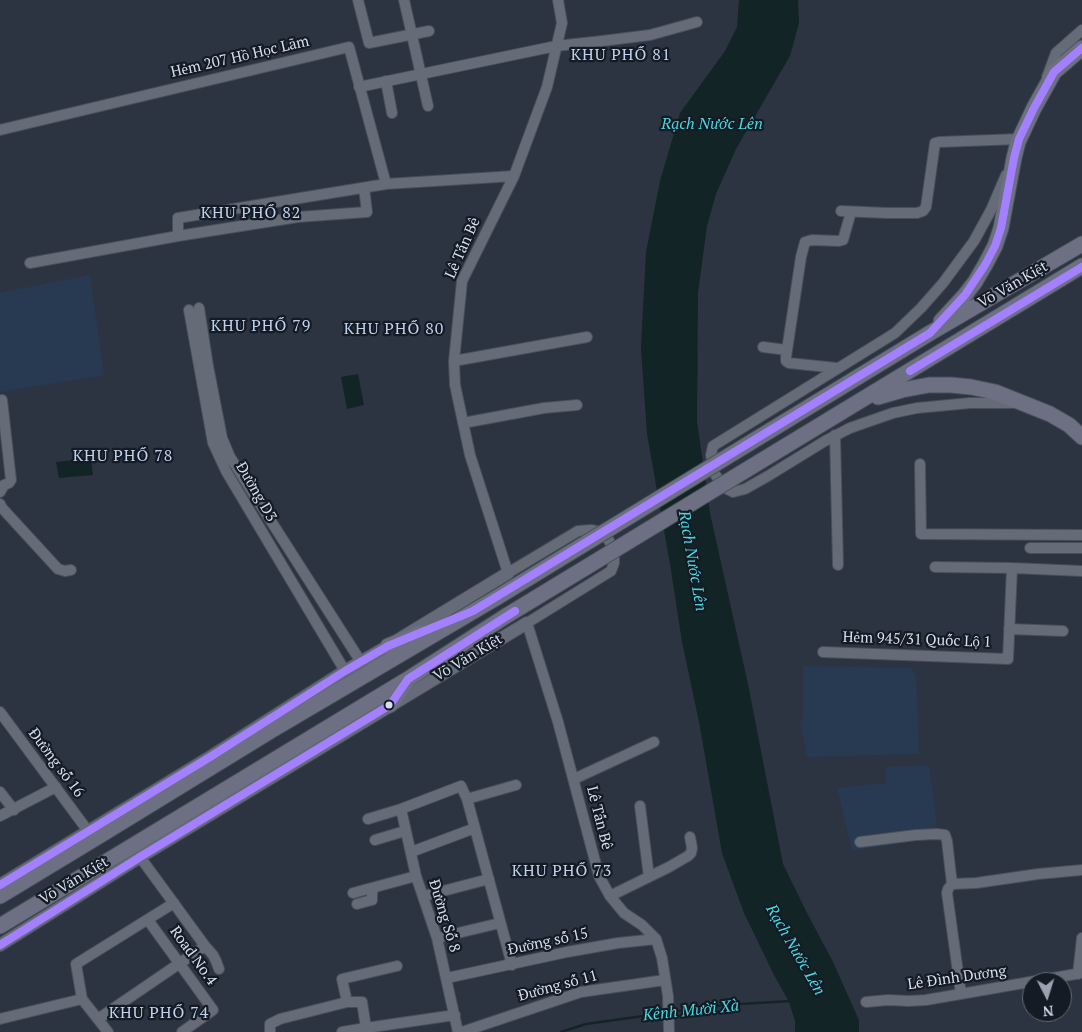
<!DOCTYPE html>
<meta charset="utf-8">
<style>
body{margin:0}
#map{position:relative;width:1082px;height:1032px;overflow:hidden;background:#2c3441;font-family:"PT Serif",serif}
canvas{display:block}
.north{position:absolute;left:1022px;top:972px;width:50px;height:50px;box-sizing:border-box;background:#141b24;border:1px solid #616974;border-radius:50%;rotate:175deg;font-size:14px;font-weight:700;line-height:20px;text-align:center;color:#d5dfed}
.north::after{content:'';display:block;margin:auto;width:18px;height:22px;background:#9aa3b1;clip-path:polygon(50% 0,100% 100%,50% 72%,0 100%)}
</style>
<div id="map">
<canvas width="1082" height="1032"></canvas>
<div class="north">N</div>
</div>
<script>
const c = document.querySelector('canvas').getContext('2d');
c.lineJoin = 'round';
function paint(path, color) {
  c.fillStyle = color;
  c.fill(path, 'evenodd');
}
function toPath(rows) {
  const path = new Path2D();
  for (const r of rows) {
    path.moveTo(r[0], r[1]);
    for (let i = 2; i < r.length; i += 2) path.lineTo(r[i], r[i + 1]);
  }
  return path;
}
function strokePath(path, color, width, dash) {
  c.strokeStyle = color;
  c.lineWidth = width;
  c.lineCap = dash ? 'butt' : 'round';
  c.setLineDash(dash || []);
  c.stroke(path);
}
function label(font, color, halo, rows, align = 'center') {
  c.font = font + ' "PT Serif",serif';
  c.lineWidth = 4.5;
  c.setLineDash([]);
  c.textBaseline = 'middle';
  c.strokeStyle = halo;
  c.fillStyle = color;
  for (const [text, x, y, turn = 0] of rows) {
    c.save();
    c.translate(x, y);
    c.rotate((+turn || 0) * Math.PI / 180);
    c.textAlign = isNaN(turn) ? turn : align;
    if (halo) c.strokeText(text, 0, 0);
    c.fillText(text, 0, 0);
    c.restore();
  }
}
const built = toPath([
 [90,275,104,375,0,392,0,293],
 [803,666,911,668,916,675,919,754,807,757,800,721,803,717],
 [929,765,938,837,852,851,837,788,886,783,885,767]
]);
const water = toPath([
 [739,0,798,0,799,23,790,56,736,149,716,194,707,226,698,293,697,421,710,513,748,684,783,864,807,913,833,962,859,1020,859,1032,795,1032,795,1021,789,1002,774,975,744,913,722,853,699,722,682,642,670,564,647,434,641,348,646,252,660,181,680,113,725,51,737,27],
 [358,374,364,405,347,409,341,377],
 [91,458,93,475,59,478,56,462]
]);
const stream = toPath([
 [670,1012,724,1005,791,1001],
 [561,1032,586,1024,665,1013]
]);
const minor = toPath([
 [358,0,369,43,429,31],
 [404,0,428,106],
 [558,0,562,23,547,87,514,176,462,281,454,361,455,385,470,455,508,573,578,531,591,530,601,532,608,539,614,550,614,563,611,571,527,623,558,722,599,876,610,896,624,913,642,925,656,939,662,958,668,996,669,1032],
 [1047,77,1056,53,1082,30],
 [386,81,392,113],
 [359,87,556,46,602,41,650,35,697,22],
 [0,130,349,47,386,184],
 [1006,175,991,210,974,241,943,283,921,308,895,333,713,446,711,455,714,473,725,488,733,492,745,489,768,476,825,441,850,428,893,413,917,408,970,403,1016,403],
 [841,211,887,213,917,213,923,211,926,207,935,143,939,142,1019,139],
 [178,236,298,217,367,212,364,188],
 [30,263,178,236,178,218,386,184,514,176],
 [199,308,208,366,222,438,230,457,361,662],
 [189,310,213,443,226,471,345,671],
 [763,347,787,350],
 [454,361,587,337],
 [837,368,789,363,786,361,786,357,801,257,805,242,812,240,839,241,843,240,851,212],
 [463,423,544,408,577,405],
 [835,435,838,565],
 [920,464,921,534,1082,535],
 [0,492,4,485,9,483,11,480,2,400],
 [0,504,2,508,58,569,65,571,71,570],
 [1030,548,1082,548],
 [935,567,1012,568,1082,571],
 [1009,629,1063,631],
 [823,652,1008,659,1012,568],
 [0,712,88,831],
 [574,779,654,742],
 [0,792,14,810],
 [467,799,516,785],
 [640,806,649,877],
 [401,809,416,876,437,938,458,1032],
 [0,816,56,787],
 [368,819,401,809,461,786,467,799,512,965],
 [375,840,405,831],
 [860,842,916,835,937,834,945,835,947,841,952,884,976,883,1038,874,1082,870],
 [411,852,475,828],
 [140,857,205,946,213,955,216,961,219,969],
 [952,884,948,889,947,893,961,994],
 [353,893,416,876],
 [424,896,489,879],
 [610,896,669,867,688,856,691,853,692,848,690,837],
 [357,904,372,900,372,892,375,887],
 [148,920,213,1010,182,1032],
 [437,938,500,923],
 [1078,974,1082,938],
 [447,978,567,952,618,943,656,939],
 [347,1002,342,979,397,966],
 [866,1002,888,1000,909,1001,926,1000,1082,973],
 [0,1019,82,999],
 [98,1019,205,946],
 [108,1032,82,999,76,964,174,903],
 [270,1032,270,1024,280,1019,347,1002,362,1002,366,1028,455,1015],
 [342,1032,366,1028,367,1032],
 [462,1032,581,992,665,980]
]);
const major = toPath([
 [0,885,210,757,345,671,388,646,508,573],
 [0,945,140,857,527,623]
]);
const highway = toPath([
 [941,321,965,295,975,282,985,265,995,246,1001,228,1014,158,1018,142,1034,108,1054,72,1082,48],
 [878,397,902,390,929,385,951,385,971,387,995,392,1050,414,1069,425,1082,437],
 [771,430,930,333,1082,244],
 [784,447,1082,266],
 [388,646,421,633],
 [390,705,405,684],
 [0,896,104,833,272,730,496,598],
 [0,926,408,679,506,616]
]);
const highwayBridge = toPath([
 [496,598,771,430],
 [506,616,784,447]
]);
const bus1 = toPath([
 [910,371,1082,267],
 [0,885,210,757,345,671,388,646,473,611,930,333,965,295,985,265,995,246,1001,228,1014,158,1019,139,1034,108,1054,72,1082,48],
 [0,945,140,857,390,705,408,679,515,611]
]);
const markers = [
 [389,705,4.5,"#d5dfed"]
];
const streetNames = [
 ["Hẻm 207 Hồ Học Lãm",240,57,-13],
 ["Lê Tấn Bê",463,248,-66],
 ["Võ Văn Kiệt",1013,285,-30],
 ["Đường D3",256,492,60],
 ["Hẻm 945/31 Quốc Lộ 1",917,640,2],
 ["Võ Văn Kiệt",468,658,-31],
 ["Đường số 16",56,763,53],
 ["Lê Tấn Bê",599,818,76],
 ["Võ Văn Kiệt",74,881,-31],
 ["Đường Số 8",444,916,73],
 ["Đường số 15",548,942,-12],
 ["Road No.4",193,956,54],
 ["Lê Đình Dương",957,978,-8],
 ["Đường số 11",558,986,-15]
];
const neighbourhoodNames = [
 ["KHU PHỐ 81",621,55],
 ["KHU PHỐ 82",251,213],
 ["KHU PHỐ 79",261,326],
 ["KHU PHỐ 80",394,329],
 ["KHU PHỐ 78",123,456],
 ["KHU PHỐ 73",562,871],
 ["KHU PHỐ 74",159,1013]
];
const waterNames = [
 ["Rạch Nước Lên",712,124],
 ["Rạch Nước Lên",692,561,80],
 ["Rạch Nước Lên",795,950,60],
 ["Kênh Mười Xà",691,1011,-6]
];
paint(built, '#283952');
paint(water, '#132426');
strokePath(stream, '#132426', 2.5);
strokePath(minor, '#484f5a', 12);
strokePath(major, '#484f5a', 14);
strokePath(highway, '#484f5a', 17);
strokePath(minor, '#666c77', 10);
strokePath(major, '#666b7a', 12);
strokePath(highway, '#6c7082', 15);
strokePath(highwayBridge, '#484f5a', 17, []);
strokePath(highwayBridge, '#6c7082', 15);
strokePath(bus1, '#a380ff', 8);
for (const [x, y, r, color] of markers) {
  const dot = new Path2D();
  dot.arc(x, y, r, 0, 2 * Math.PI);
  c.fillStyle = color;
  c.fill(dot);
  strokePath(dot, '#141b24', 2);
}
label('15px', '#d5dfed', '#141b24', streetNames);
c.letterSpacing = '1px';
label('16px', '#bed1ed', '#141b24', neighbourhoodNames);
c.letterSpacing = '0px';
label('italic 16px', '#4ad7df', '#141b24', waterNames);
</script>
